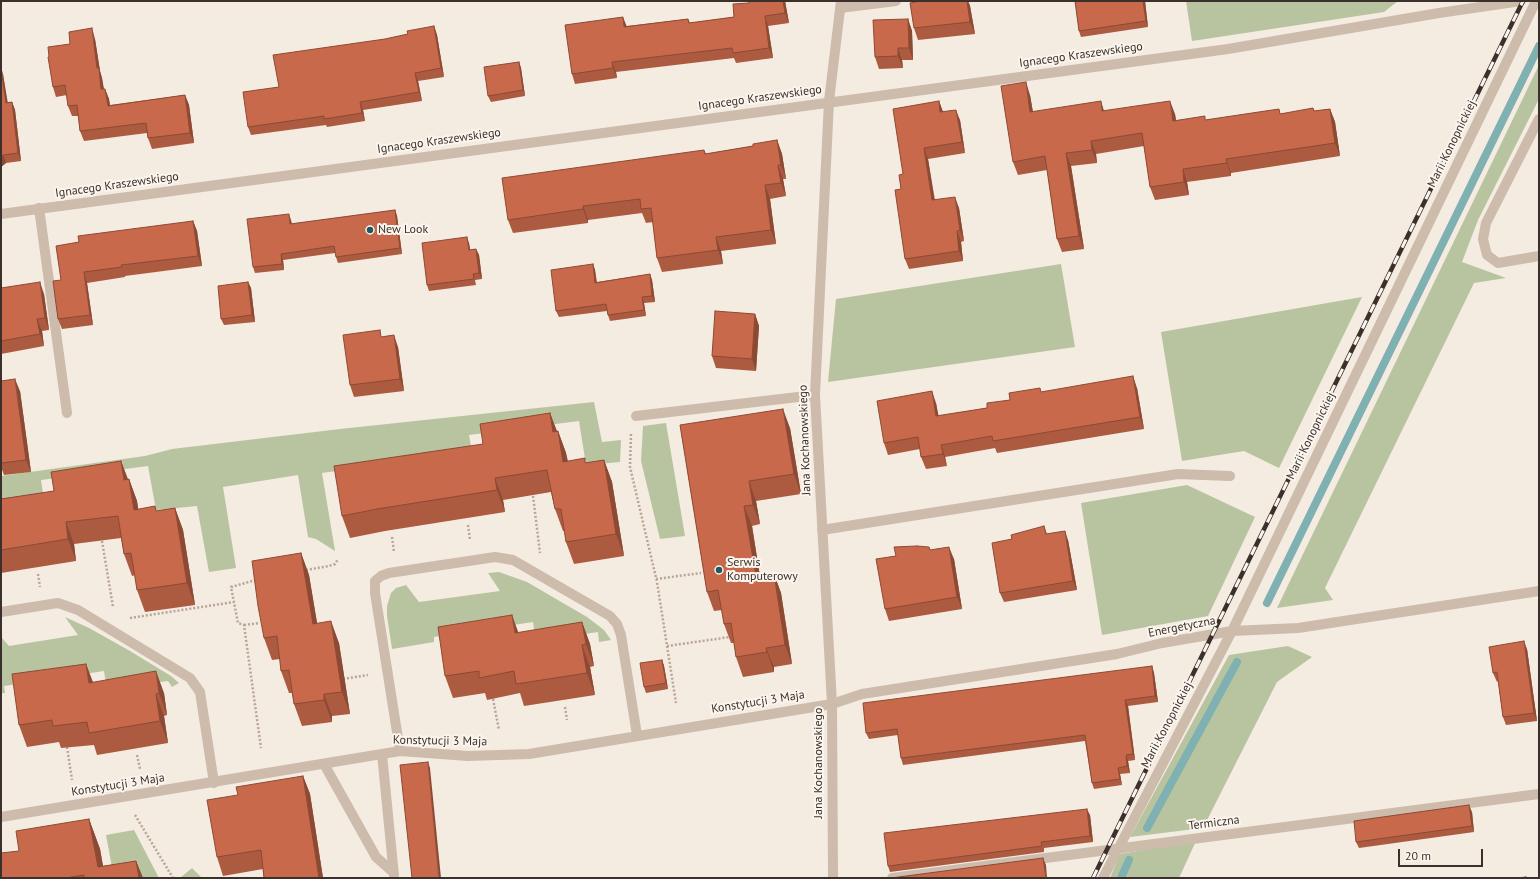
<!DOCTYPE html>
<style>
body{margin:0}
#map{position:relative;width:1540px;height:879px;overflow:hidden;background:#f4ebe1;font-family:"PT Sans",sans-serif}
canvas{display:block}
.frame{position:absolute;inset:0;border:2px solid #3b302b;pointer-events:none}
.scale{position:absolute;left:1398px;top:849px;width:85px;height:18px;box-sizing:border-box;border:2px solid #3b302b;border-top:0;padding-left:5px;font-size:12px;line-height:14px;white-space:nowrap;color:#3b302b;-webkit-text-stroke:3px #fbf5ee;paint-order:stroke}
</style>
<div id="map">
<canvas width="1540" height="879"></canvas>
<div class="frame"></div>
<div class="scale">20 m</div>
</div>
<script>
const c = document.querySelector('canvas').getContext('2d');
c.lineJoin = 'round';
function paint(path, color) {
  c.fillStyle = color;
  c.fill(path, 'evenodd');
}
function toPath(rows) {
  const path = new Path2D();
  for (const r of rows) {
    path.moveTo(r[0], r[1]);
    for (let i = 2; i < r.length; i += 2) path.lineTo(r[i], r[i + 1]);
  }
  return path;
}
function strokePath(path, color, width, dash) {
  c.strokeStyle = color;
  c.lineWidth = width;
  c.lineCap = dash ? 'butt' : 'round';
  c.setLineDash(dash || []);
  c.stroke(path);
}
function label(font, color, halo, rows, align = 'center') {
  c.font = font + ' "PT Sans",sans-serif';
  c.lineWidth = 4;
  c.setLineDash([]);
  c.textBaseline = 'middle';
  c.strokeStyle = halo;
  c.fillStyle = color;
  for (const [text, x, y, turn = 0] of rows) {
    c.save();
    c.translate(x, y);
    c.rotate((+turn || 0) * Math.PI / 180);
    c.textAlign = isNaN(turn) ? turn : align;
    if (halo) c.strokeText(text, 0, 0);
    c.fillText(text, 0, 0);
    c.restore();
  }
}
const green = toPath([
 [1186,1,1398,1,1384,12,1192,41],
 [1539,65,1539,99,1478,220,1462,262,1506,278,1474,283,1325,588,1333,600,1277,608],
 [1061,264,1075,347,828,382,836,299],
 [1362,297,1279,468,1244,451,1182,461,1161,332],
 [594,402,602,442,621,440,620,462,586,465,579,421,469,435,472,452,322,473,335,551,316,539,308,537,298,475,223,487,236,568,209,572,197,506,156,510,148,466,41,480,44,500,1,506,1,476,145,456,172,449,340,429],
 [666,423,685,536,660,539,641,461,643,426],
 [1187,485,1255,517,1208,616,1102,635,1081,503],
 [499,572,527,582,587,617,604,630,611,640,599,642,598,632,536,641,533,622,434,637,434,642,392,649,387,616,387,606,391,593,396,588,406,585,419,602,500,591,488,573],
 [65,617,89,628,130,651,171,676,179,683,172,687,168,681,107,689,104,671,4,686,5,693,1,693,1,637,9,646,78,635],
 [1288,646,1312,657,1277,682,1203,828,1130,837,1229,655],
 [134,830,159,878,114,878,106,835],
 [1196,841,1179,878,1110,878,1120,854],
 [192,868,202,878,180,878]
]);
const stream = toPath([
 [1267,603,1539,46],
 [1147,828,1237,662],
 [1121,878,1129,860]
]);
const path = toPath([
 [631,434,630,467,657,582,676,703],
 [533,496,540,553],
 [468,525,470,540],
 [392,537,394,552],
 [102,541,113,607],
 [306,570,329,566,335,564,338,559],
 [38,574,40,587],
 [656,579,701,573],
 [256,580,231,587,238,623,244,625,261,748],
 [130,618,234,602],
 [244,625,259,623],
 [667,646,730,637],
 [343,679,368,675],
 [493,699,499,730],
 [565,707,567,720],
 [67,747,72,780],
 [137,755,140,769],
 [135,815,173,878]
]);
const minor = toPath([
 [840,8,896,1],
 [1539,119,1486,223,1483,239,1487,255,1498,263,1539,256],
 [39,208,67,413],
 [1,214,1228,49,1439,13,1521,1],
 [636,416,815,395],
 [822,530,1178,474,1230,476],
 [1,612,58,603,78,610,190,678,200,692,214,783],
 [400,751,375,593,375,581,381,576,389,573,495,557,513,560,610,616,617,624,621,635,637,735],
 [382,754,394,876],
 [324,764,376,857,394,873],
 [1,817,400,751,468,756,529,754,832,704,862,694,1117,654,1162,643,1232,631,1298,628,1539,591],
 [833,878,832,704,815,395,829,101,841,1],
 [892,878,1539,794],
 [1103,878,1232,631,1536,1]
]);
const rail = toPath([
 [1093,878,1523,1]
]);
const wall = toPath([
 [749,1,785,1,789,23,768,26,773,58,736,63,734,58,616,72,617,78,575,84,572,74,627,26,688,19,690,23,734,17,749,3],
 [920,1,968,1,970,6,975,34,918,40,914,28],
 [1075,1,1145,1,1148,27,1081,37,1079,31],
 [908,19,912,31,913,60,902,60,903,68,879,69,875,57],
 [434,26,437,35,444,77,418,81,422,101,363,110,365,121,327,127,326,125,251,135,248,127,279,87,385,39,408,34],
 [95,39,100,71,102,78,104,89,105,89,109,99,110,105,185,95,189,105,194,143,152,149,148,138,147,133,84,141,80,131,78,116,72,116,68,106,67,95,56,97,53,87,49,57,70,44],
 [519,62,521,68,525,96,491,102,488,96],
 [3,74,7,102,12,102,15,110,21,161,6,163,1,167],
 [1030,95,1033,112,1104,111,1175,114,1176,121,1206,120,1314,111,1330,109,1335,122,1340,156,1231,173,1231,176,1187,182,1189,195,1155,200,1150,187,1144,146,1096,154,1097,163,1071,166,1084,249,1062,252,1057,239,1047,170,1018,175,1013,162],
 [939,101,943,112,960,120,965,153,928,159,935,200,959,208,964,241,961,242,963,261,909,269,905,259,901,189,903,174],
 [777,140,782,154,786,179,783,179,786,196,770,199,776,244,721,251,723,264,662,272,657,258,653,222,646,223,642,213,588,220,588,223,513,233,508,220,704,150,706,154,753,146],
 [395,210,397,216,402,254,338,263,336,257,335,253,283,260,284,270,255,273,253,267,291,220,292,224],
 [193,221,197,231,202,266,125,276,125,277,87,283,93,325,62,329,58,319,61,280,79,242],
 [469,243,470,250,476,249,479,255,482,279,475,280,476,285,429,291,427,285],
 [593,264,595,270,597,282,650,274,652,280,655,302,644,303,646,316,610,321,608,315,607,311,559,317,556,311],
 [248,282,251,288,255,322,224,325,221,319],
 [1,288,44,294,49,330,42,331,44,346,1,354],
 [755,314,759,326,756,371,716,368,712,356],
 [382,337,398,347,404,391,354,397,350,385],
 [1137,388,1144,429,997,453,995,448,945,457,947,466,926,469,921,457,920,449,888,455,884,443,936,403,938,416,987,408,1010,400,1041,392],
 [20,391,31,472,4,475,1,467,1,463],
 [550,413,557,431,558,431,566,453,568,461,586,463,604,460,612,482,624,556,574,564,566,542,565,531,563,531,555,509,551,492,503,500,505,512,385,531,350,538,342,516,483,444],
 [680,425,790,428,801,494,756,501,760,524,752,526,760,576,774,574,781,593,792,664,774,667,774,672,743,677,736,657,734,643,731,643,724,624,722,610,714,611,707,592],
 [121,461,128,479,129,479,137,501,138,509,157,511,175,508,183,530,195,605,145,612,137,590,135,575,132,576,124,554,121,538,74,544,76,561,1,573,1,499,54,491],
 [1044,526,1047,534,1068,540,1077,590,1004,602,1000,593,1012,539],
 [929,547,930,550,954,559,962,609,889,621,885,609,896,556],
 [301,553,309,575,317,624,339,643,350,714,332,716,332,722,302,726,294,704,292,693,289,693,281,671,280,659,272,660,264,638],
 [582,622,590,644,594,666,590,667,595,695,524,706,520,693,487,700,485,693,453,698,445,676,518,633],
 [1527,649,1537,721,1506,725,1503,717,1498,681,1497,682,1493,673],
 [662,660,664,666,668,689,646,693,644,687],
 [86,664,93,682,164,693,167,715,164,716,168,743,97,755,94,745,61,748,59,742,27,747,19,725],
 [1152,666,1154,673,1158,702,1128,706,1135,760,1128,761,1130,773,1120,774,1122,785,1094,789,1092,783,1085,741,903,765,901,758,898,735,869,739,866,733],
 [303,776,310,794,323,878,264,878,263,869,223,876,217,857,238,795],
 [1472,812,1474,832,1359,848,1356,842],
 [1090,815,1093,842,1044,848,1044,852,890,872,888,866],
 [89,819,100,849,103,866,136,861,143,878,1,878,19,851]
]);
const shadedWall = toPath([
 [783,1,785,1,789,23,785,13],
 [967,1,968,1,970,6,975,34,970,22],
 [1143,1,1145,1,1148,27,1146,21],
 [765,16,768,26,773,58,769,48],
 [623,17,627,27,624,27],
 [908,19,912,31,913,60,909,48],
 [434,26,437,35,444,77,441,68],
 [92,28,95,39,100,71,102,78,105,99,101,89,97,68],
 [898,48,902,60,903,68,898,56],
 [519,62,521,68,525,96,523,90],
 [612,62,616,72,617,78,613,68],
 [1,67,3,74,9,110,6,103],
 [415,73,418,81,422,101,419,92],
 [1026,82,1030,95,1035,125,1030,112],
 [105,89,109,99,111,116,108,106],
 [185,95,189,105,194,143,190,133],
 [939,101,943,112,940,112],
 [1101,101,1105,114,1102,111],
 [1170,101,1175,114,1178,134,1173,121],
 [12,102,15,110,21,161,18,153],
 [360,102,363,110,365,121,362,113],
 [1330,109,1335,122,1340,156,1335,143],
 [956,110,960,120,965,153,962,142],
 [777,140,782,154,786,179,781,165],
 [1091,141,1096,154,1097,163,1092,150],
 [924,148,928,159,936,211,932,200],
 [1066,153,1071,166,1084,249,1079,236],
 [3,155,6,163,1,167,1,157],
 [1226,159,1231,173,1231,176,1227,163],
 [778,165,783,179,786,196,781,183],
 [1183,169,1187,182,1189,195,1184,182],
 [765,185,770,199,776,244,771,230],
 [955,197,959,208,964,241,960,230],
 [583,206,588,220,588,223,583,209],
 [395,210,397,216,402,254,400,248],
 [289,214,291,220,292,230,290,224],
 [193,221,197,231,202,266,198,256],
 [957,231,961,242,963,261,959,251],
 [467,237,469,243,471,256,469,250],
 [716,237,721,251,723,264,718,250],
 [476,249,479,255,482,279,479,273],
 [281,254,283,260,284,270,282,264],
 [593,264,595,270,597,289,595,283],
 [84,272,87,283,93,325,90,315],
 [650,274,652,280,655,302,652,296],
 [40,282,44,294,49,330,45,318],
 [248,282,251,288,255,322,252,315],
 [642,297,644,303,646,316,644,310],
 [755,314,759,326,756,371,752,359],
 [37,319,42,331,44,346,40,334],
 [394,335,398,347,404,391,400,379],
 [1133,376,1137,388,1144,429,1140,417],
 [15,379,20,391,31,472,26,460],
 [932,391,936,403,941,428,936,416],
 [783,409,790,428,801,494,794,474],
 [550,413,558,435,553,432],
 [558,431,566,453,571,484,563,462],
 [941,445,945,457,947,466,943,454],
 [604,460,612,482,624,556,616,534],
 [121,461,129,483,124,480],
 [495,478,503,500,505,512,497,490],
 [129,479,137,501,142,532,134,510],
 [749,481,756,501,760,524,753,505],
 [744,506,752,526,763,596,756,576],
 [175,508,183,530,195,605,187,583],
 [66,522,74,544,76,561,68,539],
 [1065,531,1068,540,1077,590,1073,581],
 [949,547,954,559,962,609,957,597],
 [301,553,309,575,321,646,313,624],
 [774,574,781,593,792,664,785,645],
 [512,615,520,637,515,633],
 [331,621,339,643,350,714,342,692],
 [582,622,590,644,594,666,586,644],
 [1524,641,1527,649,1537,721,1534,713],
 [582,645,590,667,595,695,587,673],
 [766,648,774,667,774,672,767,652],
 [662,660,664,666,668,689,666,683],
 [86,664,94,686,89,683],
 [1152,666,1154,673,1158,702,1155,696],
 [156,671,164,693,167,715,159,693],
 [156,694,164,716,168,743,160,721],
 [324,694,332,716,332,722,324,700],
 [1125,700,1128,706,1135,760,1133,754],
 [1126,755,1128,761,1130,773,1127,766],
 [428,762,430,768,441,878,439,878],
 [1118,768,1120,774,1122,785,1120,779],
 [303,776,310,794,323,878,319,878],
 [1469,805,1472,812,1474,832,1472,826],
 [1087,809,1090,815,1093,842,1090,836],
 [89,819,100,849,105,878,98,867],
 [1043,858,1046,865,1047,878,1046,878],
 [136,861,143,878,139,878]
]);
const building = toPath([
 [749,1,783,1,785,13,765,16,769,48,733,53,732,48,612,62,613,68,572,74,565,25,623,17,624,27,688,19,689,23,734,17,733,4,749,3,749,1],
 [920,1,967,1,970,22,914,28,910,3,920,1],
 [1075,1,1143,1,1146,21,1079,31,1075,1],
 [908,19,909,48,898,48,898,56,875,57,873,20,908,19],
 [434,26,441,68,415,73,419,92,360,102,362,113,324,119,324,116,248,127,243,92,279,87,273,55,385,39,408,34,407,31,434,26],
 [92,28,97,68,99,68,101,89,105,89,108,106,185,95,190,133,148,138,146,123,80,131,77,105,68,106,65,85,53,87,48,57,49,57,48,47,70,44,69,32,92,28],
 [519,62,523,90,488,96,484,67,519,62],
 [1,69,6,103,12,102,18,153,3,155,1,157,1,69],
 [1026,82,1030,112,1101,101,1102,111,1170,101,1173,121,1205,116,1205,120,1279,109,1280,114,1313,108,1314,111,1330,109,1335,143,1226,159,1227,163,1183,169,1184,182,1150,187,1142,133,1091,141,1092,150,1066,153,1079,236,1057,239,1045,156,1013,162,1001,86,1026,82],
 [939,101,940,112,956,110,962,142,924,148,932,200,955,197,960,230,957,231,959,251,905,259,895,190,901,189,899,175,903,174,893,109,939,101],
 [777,140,781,165,778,165,781,183,765,185,771,230,716,237,718,250,657,258,651,208,641,209,640,199,583,206,583,209,508,220,502,178,704,150,705,154,753,146,753,144,777,140],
 [395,210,400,248,336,257,334,246,281,254,282,264,253,267,247,219,289,214,290,224,395,210],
 [193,221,198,256,121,265,122,267,84,272,90,315,58,319,53,281,61,280,56,246,79,242,78,236,193,221],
 [467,237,469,250,476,249,479,273,473,274,474,279,427,285,422,243,467,237],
 [593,264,595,283,650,274,652,296,642,297,644,310,608,315,606,304,556,311,551,270,593,264],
 [40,282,45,318,37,319,40,334,1,341,1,288,40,282],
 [248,282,252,315,221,319,218,286,248,282],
 [715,311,755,314,752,359,712,356,715,311],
 [380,330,381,337,394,335,400,379,350,385,343,335,380,330],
 [1133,376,1140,417,993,441,992,436,941,445,943,454,921,457,918,437,884,443,877,401,932,391,936,416,987,408,987,403,1010,400,1009,393,1040,388,1041,392,1133,376],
 [15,379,26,460,1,463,1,381,15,379],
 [783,409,794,474,749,481,753,505,744,506,756,576,774,574,785,645,766,648,767,652,736,657,731,623,724,624,718,590,707,592,680,425,783,409],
 [550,413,553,432,558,431,563,462,585,458,585,463,604,460,616,534,566,542,561,509,555,509,547,470,495,478,497,490,377,509,342,516,334,466,483,444,480,424,550,413],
 [121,461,124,480,129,479,134,510,155,506,156,511,175,508,187,583,137,590,131,553,124,554,118,516,66,522,68,539,1,550,1,499,54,491,51,472,121,461],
 [1044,526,1046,534,1065,531,1073,581,1000,593,992,543,1012,539,1011,535,1044,526],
 [917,546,929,547,930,550,949,547,957,597,885,609,876,559,896,556,894,547,917,546],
 [301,553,313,624,331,621,342,692,324,694,324,700,294,704,289,670,281,671,277,636,264,638,258,606,252,561,301,553],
 [512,615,515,633,582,622,586,644,582,645,587,673,516,684,514,671,479,678,479,671,445,676,438,627,512,615],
 [1524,641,1534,713,1503,717,1497,672,1493,673,1489,647,1524,641],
 [662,660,666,683,644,687,640,663,662,660],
 [86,664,89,683,156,671,159,693,156,694,160,721,89,733,87,722,53,726,52,720,19,725,12,674,86,664],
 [1152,666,1155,696,1125,700,1133,754,1126,755,1127,766,1118,768,1120,779,1092,783,1085,735,901,758,897,729,866,733,863,703,1152,666],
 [428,762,439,878,412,878,400,765,428,762],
 [303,776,319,878,264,878,261,850,217,857,207,800,238,795,236,787,303,776],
 [1469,805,1472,826,1356,842,1354,821,1469,805],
 [1087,809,1090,836,1041,842,1042,846,888,866,884,833,1087,809],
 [89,819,98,867,136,861,139,878,84,878,84,875,65,878,1,878,1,853,19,851,16,831,89,819],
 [1043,858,1046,878,891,878,1043,858],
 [1526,877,1528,878,1516,878,1517,878,1526,877]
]);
const markers = [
 [370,230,4,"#1f5a5e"],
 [719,570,4,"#1f5a5e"]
];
const streetNames = [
 ["Ignacego Kraszewskiego",1081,55,-8],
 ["Ignacego Kraszewskiego",760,98,-8],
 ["Ignacego Kraszewskiego",439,141,-8],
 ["Marii Konopnickiej",1452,144,-64],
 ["Ignacego Kraszewskiego",117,185,-8],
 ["Marii Konopnickiej",1311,436,-64],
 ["Jana Kochanowskiego",805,440,-92],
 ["Energetyczna",1182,627,-11],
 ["Konstytucji 3 Maja",758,702,-9],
 ["Marii Konopnickiej",1167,725,-62],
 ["Konstytucji 3 Maja",440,741,1],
 ["Jana Kochanowskiego",819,763,-90],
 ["Konstytucji 3 Maja",118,785,-9],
 ["Termiczna",1214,823,-7]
];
const poiNames = [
 ["New Look",378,230],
 ["Serwis",727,563],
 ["Komputerowy",727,577]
];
paint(green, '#b8c4a0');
strokePath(stream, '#7fb0b2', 8);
strokePath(path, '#b9a596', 2.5, [2, 2]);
strokePath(minor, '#cdbbac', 10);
strokePath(rail, '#3b302b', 4.5);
strokePath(rail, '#fbf5ee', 3, [9]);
paint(wall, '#ac5a40');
paint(shadedWall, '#8c4a34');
paint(building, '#c8694b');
strokePath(building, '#8c4a34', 1);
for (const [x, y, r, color] of markers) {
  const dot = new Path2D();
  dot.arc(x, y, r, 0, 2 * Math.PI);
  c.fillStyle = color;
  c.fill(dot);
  strokePath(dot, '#fbf5ee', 1.5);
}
label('12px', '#3b302b', '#fbf5ee', streetNames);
label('12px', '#3b302b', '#fbf5ee', poiNames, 'left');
</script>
